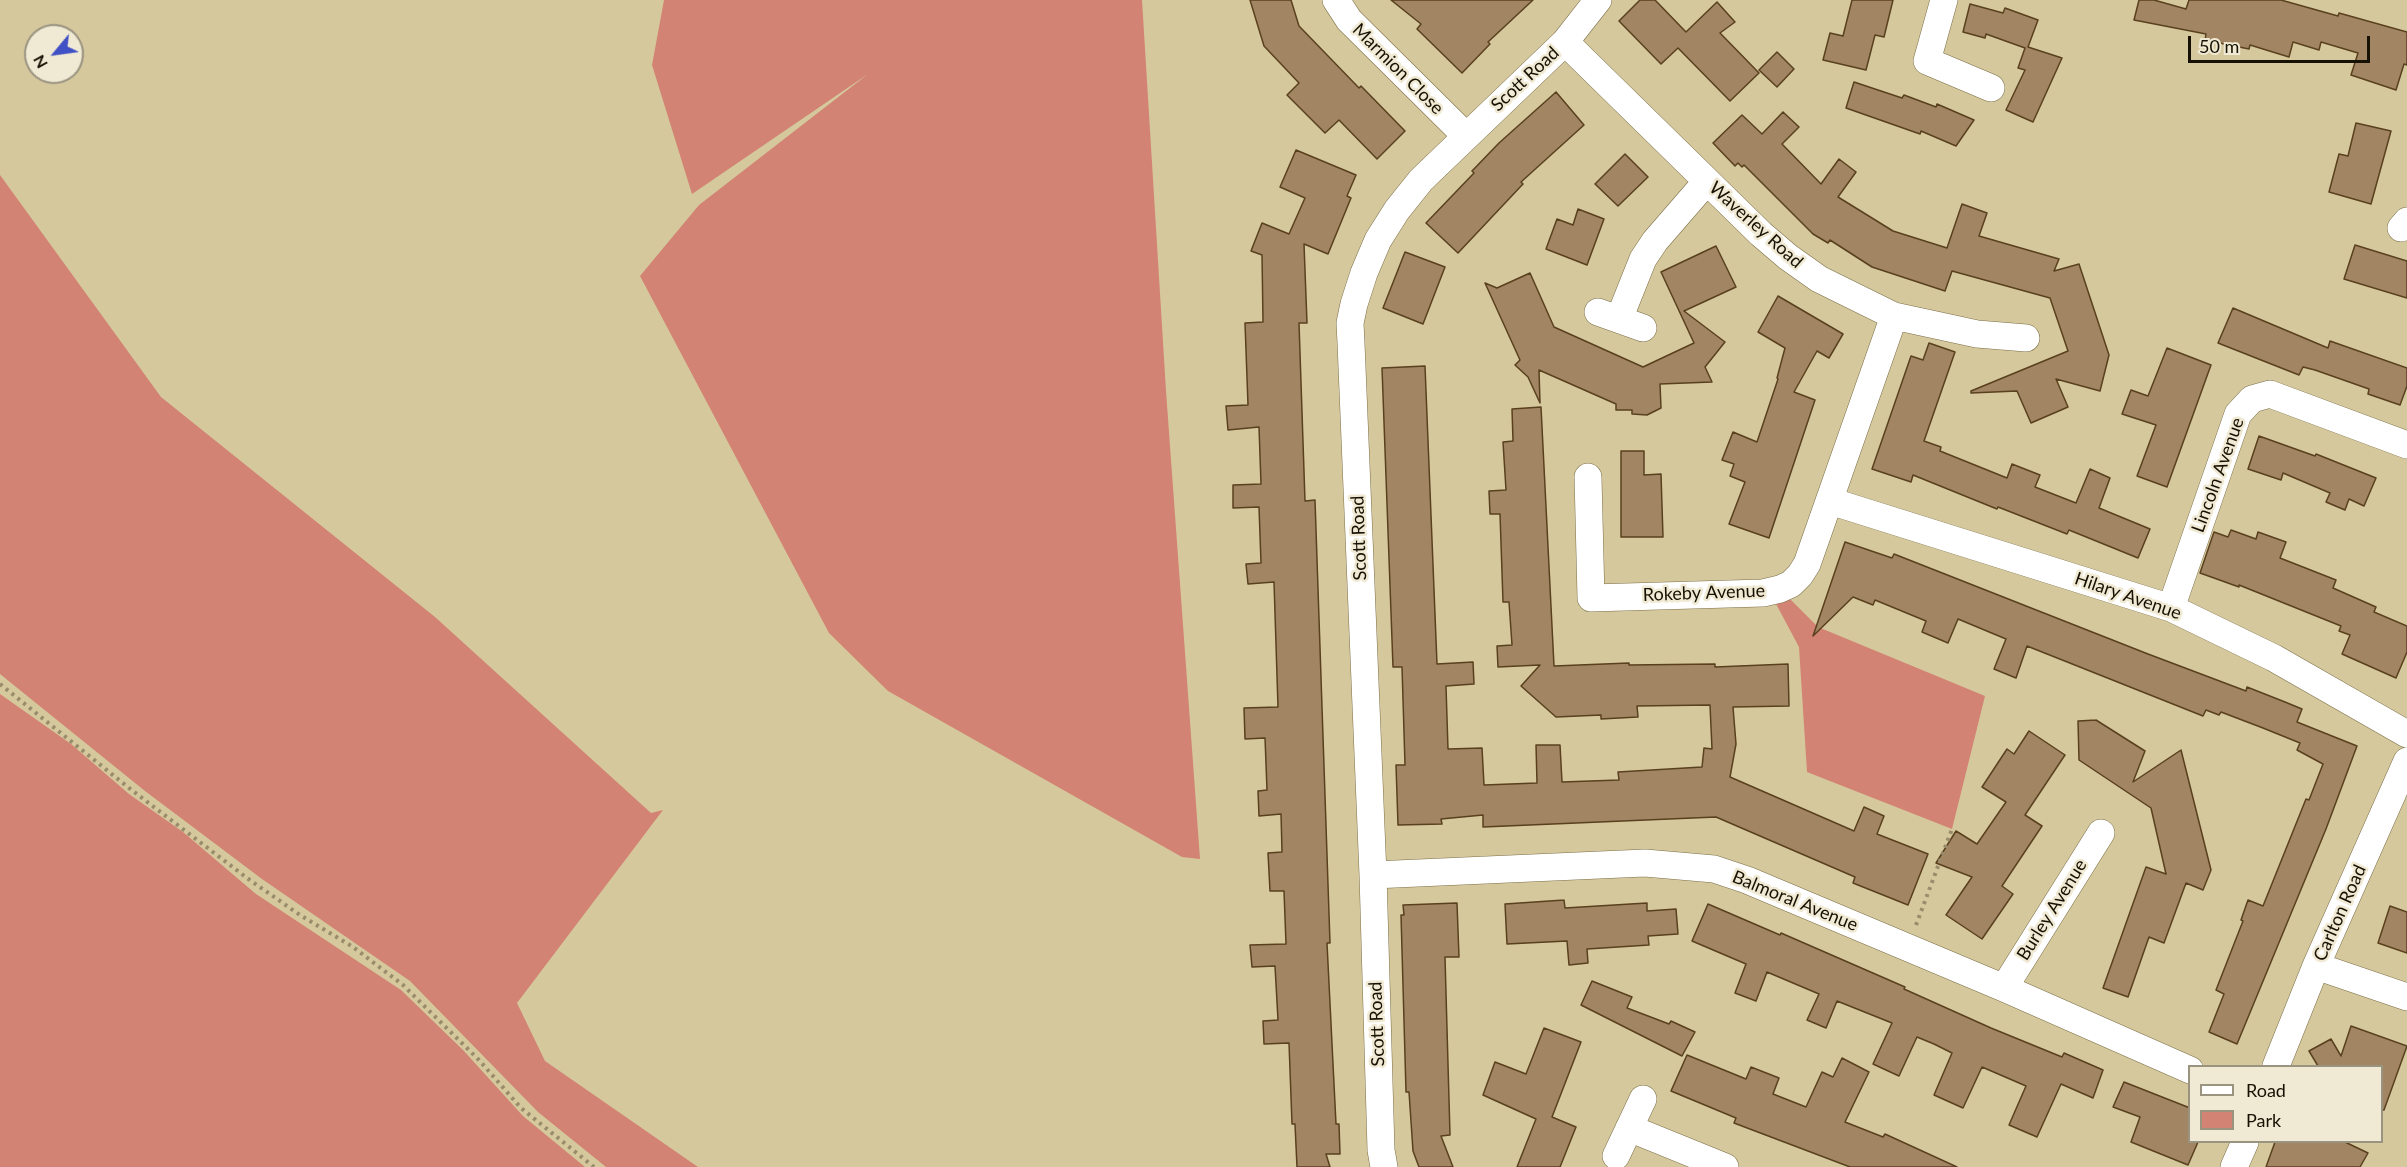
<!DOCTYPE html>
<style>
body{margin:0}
#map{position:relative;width:2407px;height:1167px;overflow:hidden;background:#d6c89d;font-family:Lato,sans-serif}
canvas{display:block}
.legend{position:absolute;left:2188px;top:1065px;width:195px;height:78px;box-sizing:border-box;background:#f0e9d3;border:2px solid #999380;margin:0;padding:8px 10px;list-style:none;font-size:18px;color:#171103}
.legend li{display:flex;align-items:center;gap:12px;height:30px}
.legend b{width:30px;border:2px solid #999380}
.north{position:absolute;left:24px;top:24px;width:60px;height:60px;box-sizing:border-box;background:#f0e9d3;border:2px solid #999380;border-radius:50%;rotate:241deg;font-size:16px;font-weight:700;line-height:24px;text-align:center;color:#171103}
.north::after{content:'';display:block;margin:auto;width:21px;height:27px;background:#4051c5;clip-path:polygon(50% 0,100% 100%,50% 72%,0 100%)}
.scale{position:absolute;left:2188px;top:36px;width:182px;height:27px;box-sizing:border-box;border:3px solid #171103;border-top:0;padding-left:8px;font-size:18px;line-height:21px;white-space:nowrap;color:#171103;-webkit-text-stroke:4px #f0e9d3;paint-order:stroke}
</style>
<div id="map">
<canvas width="2407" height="1167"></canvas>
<ul class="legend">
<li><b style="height:8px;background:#fff"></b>Road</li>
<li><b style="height:16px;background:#d28373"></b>Park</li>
</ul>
<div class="north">N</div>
<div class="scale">50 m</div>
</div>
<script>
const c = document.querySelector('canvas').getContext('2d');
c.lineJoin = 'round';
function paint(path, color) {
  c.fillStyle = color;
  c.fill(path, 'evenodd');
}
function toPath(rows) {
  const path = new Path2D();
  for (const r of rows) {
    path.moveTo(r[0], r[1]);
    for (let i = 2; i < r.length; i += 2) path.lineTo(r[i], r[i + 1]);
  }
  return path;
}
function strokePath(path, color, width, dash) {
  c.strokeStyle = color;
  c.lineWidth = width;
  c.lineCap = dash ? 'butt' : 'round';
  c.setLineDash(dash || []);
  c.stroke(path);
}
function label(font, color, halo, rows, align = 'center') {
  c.font = font + ' Lato,sans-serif';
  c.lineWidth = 5;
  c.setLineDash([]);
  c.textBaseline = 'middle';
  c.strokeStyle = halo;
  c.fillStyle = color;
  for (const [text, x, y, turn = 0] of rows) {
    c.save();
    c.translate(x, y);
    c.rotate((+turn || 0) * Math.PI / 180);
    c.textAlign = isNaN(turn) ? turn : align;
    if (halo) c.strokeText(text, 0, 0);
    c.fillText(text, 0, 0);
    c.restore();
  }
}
const green = toPath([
 [664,0,1142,0,1166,391,1200,859,1182,857,888,691,829,633,640,276,699,205,868,74,692,194,652,65],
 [0,175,161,397,435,617,651,813,663,810,517,1003,545,1061,698,1167,606,1167,538,1112,410,981,262,879,145,791,0,674],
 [1790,599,1818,627,1985,696,1952,829,1807,772,1799,647,1775,602],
 [0,694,71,744,129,794,183,832,256,894,401,990,463,1050,523,1116,585,1167,0,1167]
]);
const building = toPath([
 [1250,0,1291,0,1299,26,1359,88,1361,86,1405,131,1377,159,1339,120,1325,133,1287,95,1299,83,1264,46,1250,0],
 [1391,0,1533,0,1488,42,1490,44,1462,73,1417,29,1421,24,1391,0],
 [1640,0,1655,0,1686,32,1717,2,1735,22,1720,33,1759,73,1730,101,1678,48,1661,64,1619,21,1640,0],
 [1852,0,1893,0,1884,37,1875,35,1866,70,1823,60,1830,33,1843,36,1852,0],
 [2139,0,2154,0,2186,9,2189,0,2281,0,2338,16,2339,13,2407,32,2407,65,2404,64,2396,90,2351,75,2358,53,2321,42,2319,50,2293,42,2289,57,2250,45,2249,49,2205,40,2206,34,2134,20,2139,0],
 [1970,4,2003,13,2005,8,2038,20,2028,47,2062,58,2033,122,2006,110,2025,70,2018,68,2025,48,1986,34,1985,38,1963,32,1970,4],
 [1777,52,1794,69,1777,87,1759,70,1777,52],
 [1854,82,1902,98,1904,95,1936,107,1937,104,1974,120,1956,146,1921,131,1920,134,1846,108,1854,82],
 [1556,92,1584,125,1521,182,1523,184,1458,253,1426,223,1474,173,1472,171,1499,143,1556,92],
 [1783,112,1799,127,1782,144,1821,184,1839,159,1856,172,1838,197,1893,231,1947,248,1962,204,1987,213,1979,236,2059,259,2054,271,2079,264,2109,355,2100,391,2056,379,2068,407,2031,423,2017,391,1971,393,1971,391,2068,351,2050,298,1952,271,1945,291,1872,267,1830,240,1828,243,1813,234,1744,165,1742,167,1738,163,1735,166,1713,143,1742,115,1762,134,1783,112],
 [2356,123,2391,131,2371,204,2329,192,2339,154,2348,156,2356,123],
 [1296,150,1356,175,1347,196,1351,198,1328,254,1304,244,1307,323,1299,323,1305,501,1315,500,1330,943,1327,943,1336,1124,1339,1124,1340,1154,1326,1154,1330,1167,1297,1167,1295,1124,1292,1124,1289,1043,1264,1044,1263,1021,1278,1020,1275,966,1252,967,1250,945,1286,944,1284,891,1270,891,1268,853,1282,852,1281,814,1259,816,1258,791,1267,790,1265,738,1245,739,1244,708,1278,707,1274,582,1248,584,1246,564,1261,563,1259,507,1233,508,1233,485,1261,484,1259,427,1228,430,1226,406,1248,405,1245,323,1263,322,1262,255,1251,251,1262,223,1289,234,1305,198,1280,187,1296,150],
 [1625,154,1648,177,1618,206,1595,184,1625,154],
 [1578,209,1604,219,1587,265,1546,249,1557,219,1573,225,1578,209],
 [2355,245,2407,261,2407,298,2344,279,2355,245],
 [1716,246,1736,287,1684,311,1725,342,1705,367,1712,382,1660,384,1661,408,1647,415,1632,414,1632,410,1616,410,1616,404,1539,370,1540,403,1528,377,1515,365,1520,360,1485,283,1497,288,1530,273,1554,327,1643,367,1694,343,1661,272,1716,246],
 [1405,252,1445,267,1423,324,1383,308,1405,252],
 [1778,296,1843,334,1829,358,1817,351,1794,392,1815,400,1769,538,1729,524,1745,482,1730,476,1734,464,1722,460,1733,432,1757,442,1778,379,1777,378,1785,348,1758,332,1778,296],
 [2233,308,2328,348,2330,341,2407,368,2407,386,2400,405,2368,394,2369,389,2315,370,2303,367,2299,375,2218,343,2233,308],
 [1929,343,1955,352,1924,441,1941,447,1940,451,2007,478,2012,464,2040,475,2035,487,2076,503,2090,469,2110,478,2099,508,2150,529,2138,558,2069,530,2067,534,1998,507,1997,509,1913,475,1911,482,1872,469,1911,356,1923,360,1929,343],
 [2167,348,2211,365,2167,487,2137,476,2156,425,2122,414,2131,390,2148,396,2167,348],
 [1425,366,1437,664,1473,662,1474,684,1446,686,1448,749,1482,748,1484,785,1537,783,1536,745,1560,745,1562,782,1619,780,1618,772,1702,767,1704,748,1712,749,1710,705,1637,706,1638,717,1601,719,1601,715,1556,717,1521,686,1540,665,1498,667,1497,646,1512,645,1509,602,1503,602,1500,514,1490,514,1489,491,1506,490,1503,442,1513,441,1512,409,1541,407,1554,666,1629,663,1629,665,1715,664,1715,667,1788,664,1789,706,1733,707,1736,744,1730,777,1854,831,1864,807,1884,816,1877,834,1928,854,1908,905,1853,883,1855,877,1716,817,1483,827,1483,815,1441,819,1442,824,1398,825,1396,765,1405,765,1402,667,1393,667,1382,368,1425,366],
 [2259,436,2315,456,2316,454,2376,478,2364,506,2349,499,2345,510,2326,502,2330,493,2283,473,2281,480,2248,469,2259,436],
 [1621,451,1644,451,1644,475,1661,474,1663,537,1621,537,1621,451],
 [2231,530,2256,539,2258,532,2286,542,2280,558,2336,580,2333,588,2376,607,2374,612,2407,626,2407,652,2396,678,2342,654,2350,635,2339,631,2341,626,2239,585,2239,587,2200,573,2214,532,2228,537,2231,530],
 [1845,542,1892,558,1894,554,2148,654,2246,691,2247,687,2285,702,2302,709,2297,722,2357,746,2326,829,2237,1044,2209,1032,2224,994,2216,990,2243,921,2241,920,2248,900,2263,906,2306,799,2309,800,2323,764,2297,750,2300,743,2263,728,2221,712,2219,715,2206,710,2203,716,2027,646,2016,678,1994,669,2006,639,1958,619,1948,643,1922,632,1926,621,1875,600,1873,605,1853,597,1813,636,1845,542],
 [2096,720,2145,751,2133,782,2181,750,2211,870,2203,890,2186,883,2164,943,2149,937,2128,997,2103,988,2146,867,2166,874,2151,808,2079,760,2078,721,2096,720],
 [2029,731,2065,755,2025,815,2042,826,2002,886,2013,894,1982,939,1946,915,1972,877,1936,863,1956,831,1977,844,2006,802,1982,787,2007,749,2014,754,2029,731],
 [1564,900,1565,908,1647,903,1647,911,1676,909,1678,934,1648,936,1649,945,1587,949,1588,963,1569,965,1567,941,1507,944,1505,904,1564,900],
 [1457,903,1459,957,1445,957,1450,1135,1441,1136,1453,1167,1419,1167,1413,1151,1409,1092,1406,1092,1401,915,1404,915,1403,905,1457,903],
 [1708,904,1780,935,1781,933,1905,987,1904,989,1991,1028,2062,1057,2064,1053,2103,1070,2093,1098,2061,1084,2037,1137,2009,1125,2026,1086,1982,1067,1963,1108,1934,1095,1952,1053,1934,1044,1917,1037,1899,1076,1873,1064,1892,1023,1837,1001,1826,1028,1807,1020,1819,994,1767,972,1756,1001,1735,993,1746,964,1692,941,1708,904],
 [2390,906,2407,912,2407,953,2378,943,2390,906],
 [1592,981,1632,997,1627,1008,1669,1024,1671,1021,1695,1032,1682,1056,1581,1005,1592,981],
 [2351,1026,2407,1046,2384,1110,2382,1110,2382,1066,2318,1066,2309,1051,2331,1039,2341,1056,2351,1026],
 [1544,1028,1581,1042,1552,1117,1576,1127,1560,1167,1517,1167,1536,1119,1483,1095,1495,1062,1526,1074,1544,1028],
 [1687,1055,1746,1079,1751,1067,1779,1078,1773,1094,1806,1107,1822,1072,1833,1077,1842,1058,1869,1072,1845,1122,1883,1137,1885,1134,1957,1167,1850,1167,1734,1123,1736,1118,1671,1091,1687,1055],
 [2124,1082,2190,1108,2190,1142,2198,1142,2188,1165,2131,1142,2140,1117,2113,1107,2124,1082],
 [2275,1142,2345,1142,2368,1153,2360,1167,2266,1167,2275,1142]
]);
const path = toPath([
 [0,684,129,788,247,878,300,915,353,947,403,985,479,1060,521,1108,594,1167],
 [1916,925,1952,829]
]);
const minor = toPath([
 [1336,0,1349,20,1465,135],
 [1944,0,1927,61,1991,88],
 [1565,42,1761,234,1788,257,1819,279,1894,316,1977,334,2026,338],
 [2401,228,2407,221],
 [1598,312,1643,328],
 [1619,319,1643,259,1655,241,1707,181],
 [1588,477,1591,598,1763,593,1780,589,1791,584,1800,575,1807,564,1894,316],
 [1830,501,2171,608,2274,658,2407,734],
 [2171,608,2238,414,2252,399,2270,394,2407,445],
 [1373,875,1645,863,1714,869,1747,880,2004,988,2190,1070],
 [2316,966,2407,997],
 [2004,988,2101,833],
 [2276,1066,2316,966,2407,761],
 [1629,1128,1725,1167],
 [1616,1156,1643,1099],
 [1384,1167,1381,1150,1373,875,1351,343,1350,323,1354,304,1364,273,1378,240,1397,210,1421,180,1565,42,1598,0],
 [2234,1167,2245,1142]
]);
const streetNames = [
 ["Marmion Close",1398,69,45],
 ["Scott Road",1525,79,-43],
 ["Waverley Road",1756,225,42],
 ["Lincoln Avenue",2218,475,-70],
 ["Scott Road",1359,538,-92],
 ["Rokeby Avenue",1704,593,-2],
 ["Hilary Avenue",2128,596,19],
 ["Balmoral Avenue",1795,901,22],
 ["Burley Avenue",2052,910,-58],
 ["Carlton Road",2340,913,-66],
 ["Scott Road",1377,1024,-92]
];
paint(green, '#d28373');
paint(building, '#a28563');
strokePath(building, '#59401f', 1.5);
strokePath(minor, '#7b6e46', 28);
strokePath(path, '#988c6b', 4, [3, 4.5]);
strokePath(minor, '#fff', 27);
label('18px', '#171103', '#f0e9d3', streetNames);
</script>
